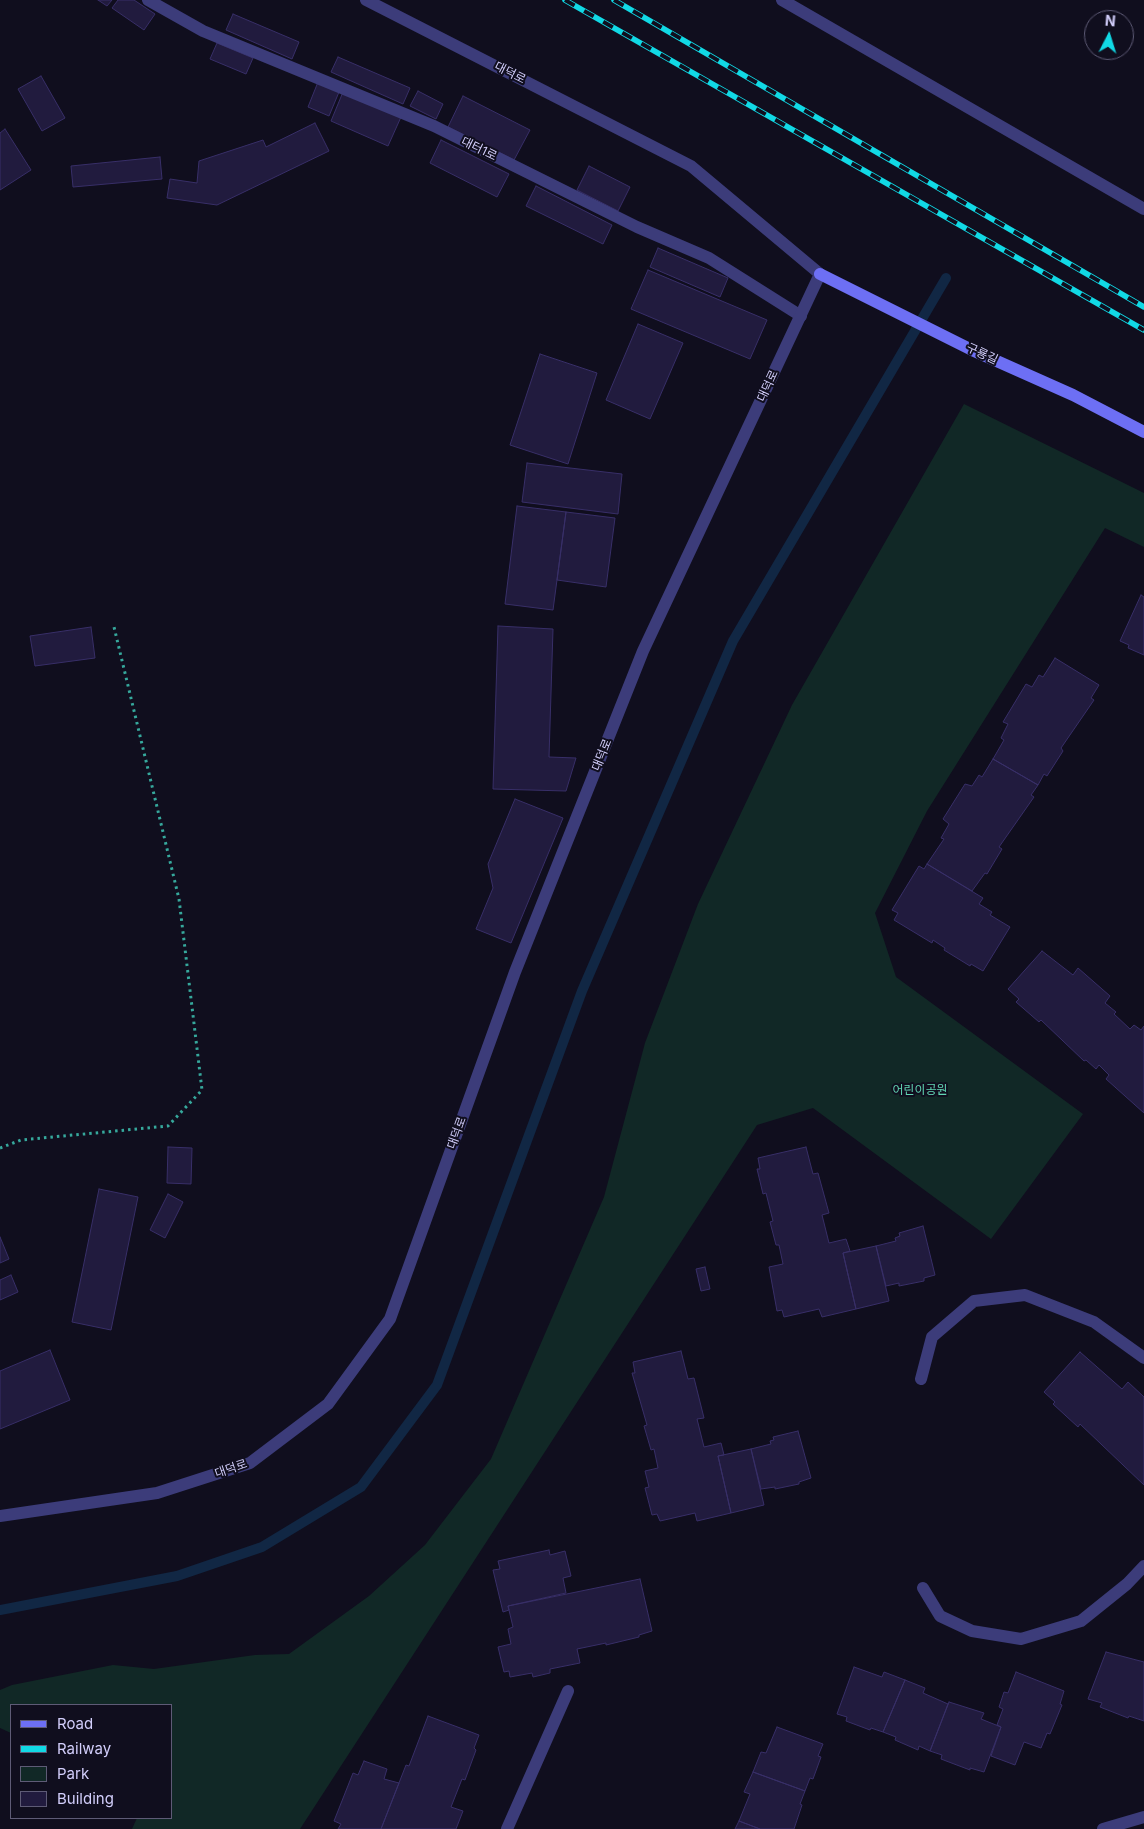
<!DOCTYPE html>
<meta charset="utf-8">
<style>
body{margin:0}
#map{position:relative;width:1144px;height:1829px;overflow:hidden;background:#100e1e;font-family:Inter,sans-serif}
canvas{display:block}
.legend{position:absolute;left:10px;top:1704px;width:162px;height:115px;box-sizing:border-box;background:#100e1e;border:1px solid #5e5b76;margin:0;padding:6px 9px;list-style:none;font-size:15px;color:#d2cefb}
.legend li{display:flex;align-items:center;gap:10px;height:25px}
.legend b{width:25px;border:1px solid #5e5b76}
.north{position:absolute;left:1084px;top:10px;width:50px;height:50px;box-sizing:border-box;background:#100e1e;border:1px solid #5e5b76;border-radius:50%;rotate:5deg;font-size:14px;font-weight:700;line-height:20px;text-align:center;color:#d2cefb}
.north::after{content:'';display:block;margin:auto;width:18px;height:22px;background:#11d9e5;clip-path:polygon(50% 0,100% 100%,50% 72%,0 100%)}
</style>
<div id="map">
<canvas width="1144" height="1829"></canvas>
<ul class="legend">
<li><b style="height:6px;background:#6d6ff4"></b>Road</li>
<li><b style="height:6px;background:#11d9e5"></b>Railway</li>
<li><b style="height:14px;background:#112826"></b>Park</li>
<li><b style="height:14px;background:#211b3e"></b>Building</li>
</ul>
<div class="north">N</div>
</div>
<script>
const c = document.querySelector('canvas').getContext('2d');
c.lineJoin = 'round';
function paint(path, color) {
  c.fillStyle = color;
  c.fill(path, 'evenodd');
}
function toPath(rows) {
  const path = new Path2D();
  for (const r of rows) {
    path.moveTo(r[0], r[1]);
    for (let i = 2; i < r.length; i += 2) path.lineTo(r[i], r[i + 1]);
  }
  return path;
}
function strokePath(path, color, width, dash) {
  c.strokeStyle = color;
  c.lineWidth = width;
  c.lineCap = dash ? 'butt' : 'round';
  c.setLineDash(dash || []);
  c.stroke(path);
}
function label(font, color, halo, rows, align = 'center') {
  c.font = font + ' Inter,"Noto Sans KR",sans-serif';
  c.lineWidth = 4;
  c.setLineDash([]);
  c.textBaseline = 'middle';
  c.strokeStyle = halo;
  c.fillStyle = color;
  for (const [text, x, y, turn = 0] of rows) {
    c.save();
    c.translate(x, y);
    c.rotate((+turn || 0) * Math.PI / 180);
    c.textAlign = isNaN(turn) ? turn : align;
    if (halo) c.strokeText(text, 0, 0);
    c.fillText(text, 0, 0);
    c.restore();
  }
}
const green = toPath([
 [964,404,1144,493,1144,547,1105,528,927,811,875,913,896,977,1083,1114,991,1239,813,1108,757,1125,300,1829,132,1829,137,1818,171,1818,171,1705,11,1705,11,1733,0,1728,0,1690,12,1685,113,1665,154,1669,255,1655,289,1654,369,1596,425,1545,491,1459,604,1197,645,1043,698,904,792,705]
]);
const stream = toPath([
 [0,1610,177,1576,262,1547,361,1487,437,1385,582,991,733,641,946,278]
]);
const building = toPath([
 [98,0,112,0,107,6,98,0],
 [118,0,134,0,155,14,144,30,112,8,118,0],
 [233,14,299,42,292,59,226,30,233,14],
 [217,43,253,58,246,74,210,59,217,43],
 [338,57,410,88,403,104,331,72,338,57],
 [41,76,65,118,42,131,18,89,41,76],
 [318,82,339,92,329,116,308,107,318,82],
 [418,91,443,104,436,119,410,106,418,91],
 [343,92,401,117,388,146,331,121,343,92],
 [463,96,530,130,514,160,448,127,463,96],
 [315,123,329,151,217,205,167,198,170,179,197,183,199,161,263,140,266,147,315,123],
 [5,129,31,170,0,190,0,133,5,129],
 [441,140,509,174,497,197,430,163,441,140],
 [160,157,162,179,73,187,71,166,160,157],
 [589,166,630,187,618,211,577,190,589,166],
 [536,186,612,225,603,244,526,206,536,186],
 [658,248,728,278,720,297,650,267,658,248],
 [648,270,767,320,750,359,631,309,648,270],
 [638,324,683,343,650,419,606,400,638,324],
 [540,354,597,373,568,464,510,445,540,354],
 [527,463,622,474,618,514,522,502,527,463],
 [517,506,566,512,553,610,505,604,517,506],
 [566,512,615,518,606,587,557,580,566,512],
 [1141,595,1144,597,1144,655,1128,648,1129,645,1120,641,1141,595],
 [498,626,553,629,549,757,576,758,566,791,493,789,498,626],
 [91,627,95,658,35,666,30,636,91,627],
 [1055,658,1099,685,1091,698,1094,700,1061,748,1063,751,1047,776,1044,774,1038,785,993,759,1004,740,1001,738,1008,724,1003,722,1026,684,1032,687,1039,675,1043,677,1055,658],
 [993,759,1038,785,1031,795,1034,797,999,847,1002,849,987,874,985,873,972,891,927,864,944,839,941,838,949,824,943,819,965,784,972,786,979,775,982,777,993,759],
 [515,799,563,818,511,943,476,929,493,888,488,864,515,799],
 [927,864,983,898,979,904,992,912,990,915,1010,927,983,971,971,964,970,966,944,950,945,948,933,940,932,943,894,920,898,913,892,910,919,866,924,869,927,864],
 [1042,951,1073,975,1078,968,1110,996,1105,1003,1116,1012,1114,1014,1130,1029,1134,1025,1141,1030,1144,1026,1144,1113,1106,1079,1109,1075,1099,1065,1096,1069,1086,1060,1084,1061,1041,1020,1039,1022,1016,1002,1019,999,1008,989,1042,951],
 [168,1147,192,1148,191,1184,167,1183,168,1147],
 [806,1147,813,1174,818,1173,829,1213,822,1215,829,1243,846,1239,850,1251,843,1253,856,1309,822,1317,819,1309,784,1317,782,1310,777,1311,769,1267,783,1264,779,1245,776,1245,770,1222,773,1221,766,1193,763,1194,757,1169,760,1169,758,1158,806,1147],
 [99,1189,138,1197,111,1330,72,1322,99,1189],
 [168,1194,183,1202,165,1238,150,1230,168,1194],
 [923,1226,935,1275,924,1278,924,1281,899,1286,899,1283,886,1286,876,1246,896,1241,895,1238,900,1236,899,1233,923,1226],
 [0,1237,9,1259,0,1263,0,1237],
 [876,1246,889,1301,856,1309,843,1253,876,1246],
 [705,1267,710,1289,701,1291,696,1269,705,1267],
 [11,1275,18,1292,0,1300,0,1280,11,1275],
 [50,1350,70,1400,0,1429,0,1371,50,1350],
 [681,1351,688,1379,694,1378,704,1418,697,1419,704,1447,721,1443,724,1455,718,1456,731,1513,697,1521,695,1513,660,1521,657,1514,652,1515,645,1488,649,1487,645,1471,658,1468,654,1449,651,1450,644,1426,647,1425,632,1373,635,1373,633,1362,681,1351],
 [1080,1352,1122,1389,1128,1382,1144,1397,1144,1485,1080,1424,1078,1427,1053,1404,1055,1402,1044,1392,1080,1352],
 [798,1431,811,1478,799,1482,799,1484,775,1489,775,1487,761,1489,751,1449,771,1444,770,1441,774,1440,773,1437,798,1431],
 [751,1449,764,1505,731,1513,718,1456,751,1449],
 [549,1550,550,1555,565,1551,571,1576,563,1578,566,1593,508,1606,509,1610,503,1612,493,1570,500,1569,498,1561,549,1550],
 [640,1579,652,1631,639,1635,639,1637,606,1645,606,1643,577,1649,580,1663,550,1669,550,1673,533,1677,532,1673,510,1677,509,1671,504,1672,498,1647,511,1644,508,1629,513,1627,508,1606,640,1579],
 [1106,1652,1144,1662,1144,1721,1129,1716,1128,1718,1100,1707,1102,1703,1088,1699,1106,1652],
 [854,1667,882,1677,884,1672,905,1680,883,1732,871,1728,870,1730,846,1721,847,1717,837,1714,854,1667],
 [1016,1672,1064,1691,1060,1704,1062,1705,1050,1734,1047,1733,1041,1748,1024,1742,1015,1765,991,1756,1001,1727,997,1725,1003,1709,999,1707,1004,1692,1008,1693,1016,1672],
 [905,1680,925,1688,923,1693,948,1704,930,1751,919,1746,918,1750,895,1740,896,1737,883,1732,905,1680],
 [949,1702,984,1713,981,1719,1001,1727,984,1772,970,1768,970,1770,941,1759,942,1755,930,1751,949,1702],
 [428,1716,479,1735,474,1748,476,1750,465,1780,462,1779,451,1807,463,1811,456,1829,381,1829,406,1765,409,1766,428,1716],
 [777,1727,823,1744,818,1756,821,1757,813,1779,810,1778,805,1791,753,1772,761,1752,766,1753,777,1727],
 [364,1761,387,1769,384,1779,399,1783,381,1829,338,1829,341,1824,334,1821,353,1773,358,1775,364,1761],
 [753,1772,805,1791,800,1804,802,1805,794,1829,760,1829,739,1821,750,1794,744,1792,753,1772],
 [739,1821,760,1829,735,1829,739,1821]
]);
const path = toPath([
 [0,1148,21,1140,168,1126,202,1090,179,899,114,627]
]);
const service = toPath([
 [148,0,203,31,434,126,637,227,709,258,801,316],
 [782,0,1144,209],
 [921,1379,932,1337,974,1301,1025,1295,1094,1322,1144,1358],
 [923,1588,940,1616,972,1631,1021,1639,1081,1621,1127,1584,1144,1566],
 [507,1829,568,1691]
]);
const minor = toPath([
 [0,1516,157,1493,250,1463,328,1404,390,1319,515,972,643,651,820,274],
 [1103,1829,1144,1817]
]);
const tertiary = toPath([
 [366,0,691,166,820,274]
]);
const secondary = toPath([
 [820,274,972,350,1073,395,1144,432]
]);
const rail = toPath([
 [565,0,1144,330],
 [614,0,1144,307]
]);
const streetNames = [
 ["대덕로",510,73,27],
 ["대터1로",479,149,26],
 ["구룡길",982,354,25],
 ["대덕로",768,386,-65],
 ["대덕로",602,755,-68],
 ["대덕로",457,1133,-70],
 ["대덕로",231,1469,-19]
];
const parkNames = [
 ["어린이공원",920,1090]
];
paint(green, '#112826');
strokePath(stream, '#112744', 10);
paint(building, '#211b3e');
strokePath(building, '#382f68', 1);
strokePath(path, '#36a89c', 3, [2.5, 4]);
strokePath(service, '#3c3c7a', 12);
strokePath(minor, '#3c3c7a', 12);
strokePath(tertiary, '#3c3c7a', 12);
strokePath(secondary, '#6d6ff4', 12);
strokePath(rail, '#11d9e5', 5.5);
strokePath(rail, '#100e1e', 4, [11]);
label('12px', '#d2cefb', '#100e1e', streetNames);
label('12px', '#61d5b3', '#100e1e', parkNames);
</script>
